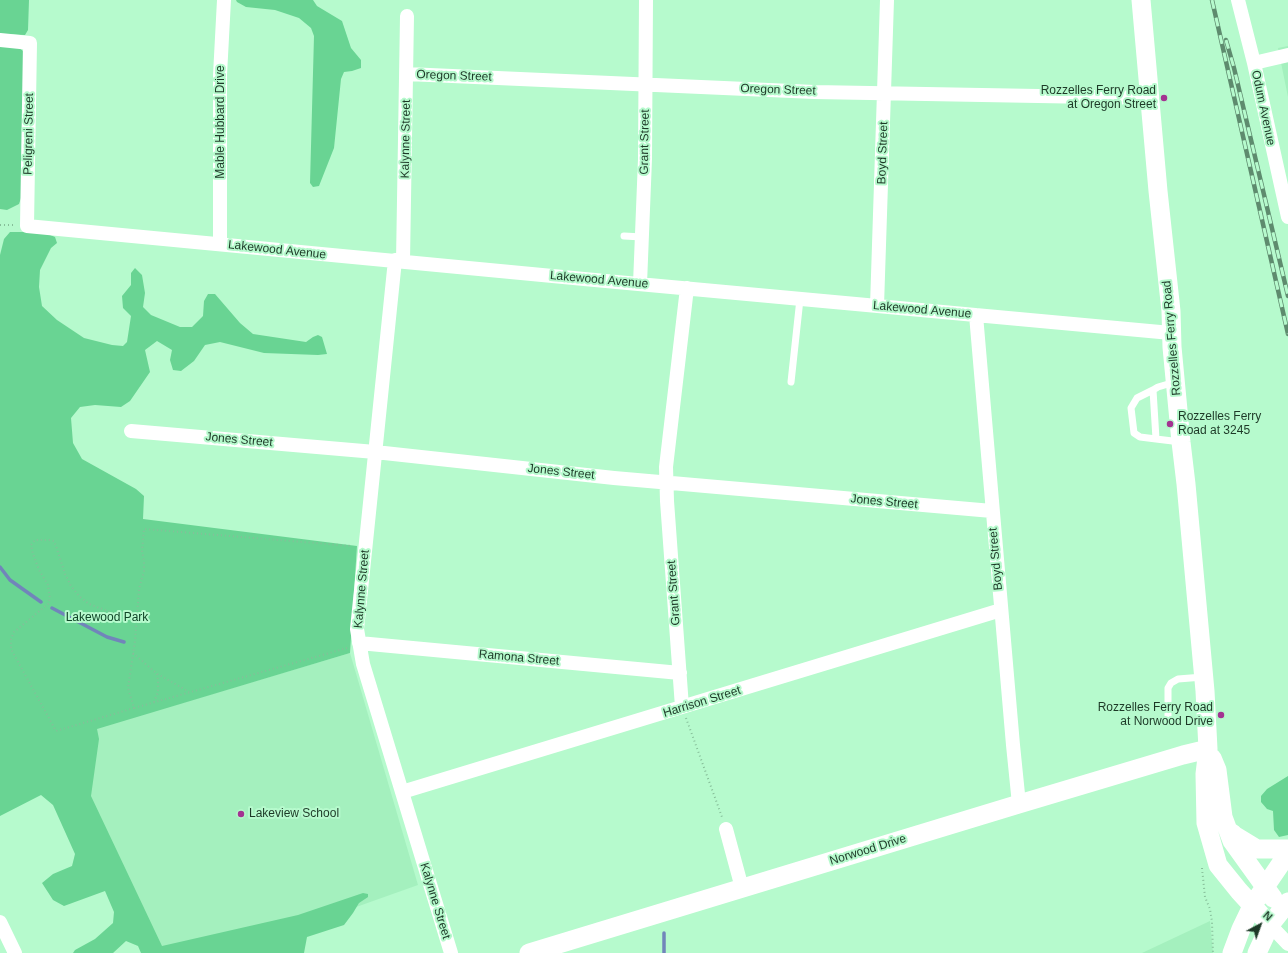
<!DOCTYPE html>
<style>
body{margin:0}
#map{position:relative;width:1288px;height:953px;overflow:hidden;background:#b6facd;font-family:Arial,sans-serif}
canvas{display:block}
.north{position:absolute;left:1240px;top:905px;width:40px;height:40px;-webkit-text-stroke:3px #b6facd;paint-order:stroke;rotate:41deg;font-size:11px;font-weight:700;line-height:16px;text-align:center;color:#1d3927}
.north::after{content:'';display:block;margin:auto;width:14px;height:18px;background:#1d3927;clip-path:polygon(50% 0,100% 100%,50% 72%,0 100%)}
</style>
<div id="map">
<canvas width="1288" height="953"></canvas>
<div class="north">N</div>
</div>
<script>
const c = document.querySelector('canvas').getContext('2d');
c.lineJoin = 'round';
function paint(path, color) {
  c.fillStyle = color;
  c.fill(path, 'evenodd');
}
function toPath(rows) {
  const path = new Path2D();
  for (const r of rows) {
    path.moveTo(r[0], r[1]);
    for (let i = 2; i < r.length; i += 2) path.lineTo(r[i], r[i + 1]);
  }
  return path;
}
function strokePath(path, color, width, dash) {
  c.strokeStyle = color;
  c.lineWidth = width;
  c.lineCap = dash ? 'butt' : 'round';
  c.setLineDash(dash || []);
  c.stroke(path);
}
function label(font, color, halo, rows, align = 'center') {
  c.font = font + ' Arial,sans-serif';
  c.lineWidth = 4;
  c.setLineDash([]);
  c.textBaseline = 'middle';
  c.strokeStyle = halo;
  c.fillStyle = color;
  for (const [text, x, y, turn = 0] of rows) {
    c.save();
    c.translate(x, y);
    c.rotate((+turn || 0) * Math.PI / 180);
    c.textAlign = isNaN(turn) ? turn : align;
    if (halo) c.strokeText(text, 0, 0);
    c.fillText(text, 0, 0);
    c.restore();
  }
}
const built = toPath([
 [1288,46,1288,97,1278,48],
 [350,653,418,885,227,953,163,953,46,742,67,737],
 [1210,921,1213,953,1142,953]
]);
const green = toPath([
 [0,0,29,0,28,30,25,35,0,34],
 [236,0,313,0,317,6,342,21,351,48,361,60,361,68,352,71,344,72,341,79,334,148,319,186,313,187,310,183,314,36,311,28,299,18,275,10,246,7,237,2],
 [0,47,18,47,22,50,26,55,23,192,19,204,7,210,0,209],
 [10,232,43,232,55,237,57,243,51,248,40,270,39,287,42,306,57,320,84,338,112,345,123,346,127,342,131,316,123,308,122,296,131,285,131,273,135,268,142,275,145,293,143,307,151,315,180,327,192,327,203,316,204,301,208,294,215,294,240,323,253,334,306,342,313,337,318,335,322,337,327,354,318,355,264,353,220,342,205,345,194,361,181,371,173,370,170,360,172,350,157,341,145,350,150,372,130,401,121,407,95,405,80,407,71,418,73,443,82,459,136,489,144,496,143,519,357,546,350,653,97,729,99,739,91,796,162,946,298,915,363,893,368,894,368,897,359,903,353,913,344,925,307,937,304,953,141,953,138,946,126,941,113,953,73,953,75,950,95,939,113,923,114,912,105,891,64,906,53,900,42,883,53,874,72,866,75,854,53,805,41,795,0,816,0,255,4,239],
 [1288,776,1288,835,1279,837,1274,830,1273,811,1267,809,1261,802,1261,796,1267,789]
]);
const stream = toPath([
 [0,567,10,580,41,602],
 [52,608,107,637,124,642],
 [664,953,664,933]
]);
const path = toPath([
 [0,225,15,225],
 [347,648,134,708,128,688,135,641,139,589,144,571,144,561,142,551,144,529,352,546],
 [133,653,156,673,189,692],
 [154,702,158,692,158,680,157,674],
 [134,708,56,731,11,649,11,639,14,632,48,604,50,598,48,585,39,570,33,554,31,545,35,540,49,540,54,541,56,546,65,574,71,586,79,596,89,604,113,613,137,618],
 [686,718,722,817],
 [1202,868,1205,897,1210,909,1212,922,1213,953]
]);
const lane = toPath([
 [624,236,642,237],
 [791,382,800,299],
 [1175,382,1158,387,1153,390,1156,439,1181,442],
 [1153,390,1137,398,1131,408,1134,433,1140,437,1156,439],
 [1168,716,1168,688,1171,683,1178,679,1203,677]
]);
const street = toPath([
 [1238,0,1254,63,1288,217],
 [0,40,30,43,27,226,584,279,1171,333],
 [1254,63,1288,55],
 [407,74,814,92,1150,98],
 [220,244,220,75,224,0],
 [395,260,357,629,363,664,451,953],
 [403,261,407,16],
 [640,284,645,159,646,0],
 [877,306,887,0],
 [976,315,1013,745,1019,804],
 [131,431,375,452,614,478,992,511],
 [359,643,680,673],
 [682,707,667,501,666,467,687,288],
 [402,792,1001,610],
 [726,829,742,888],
 [0,922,15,953],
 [1270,925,1288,944]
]);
const secondary = toPath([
 [1141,0,1158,191,1171,311,1172,347,1181,442,1186,484,1205,691,1208,749,1205,774,1206,823,1218,865,1239,891,1270,925],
 [1212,758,1217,770,1223,817,1232,841,1273,898],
 [1232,833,1234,835,1257,849,1288,849],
 [529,953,1019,804,1183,755,1208,749],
 [1232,953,1241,929,1252,906,1288,853],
 [1257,953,1270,925,1288,902]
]);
const rail = toPath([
 [1212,0,1288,334],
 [1226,40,1234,68,1288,296]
]);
const markers = [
 [1164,98,4,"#a33391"],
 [1170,424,4,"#a33391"],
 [1221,715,4,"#a33391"],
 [241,814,4,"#a33391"]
];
const streetNames = [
 ["Oregon Street",454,76,2],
 ["Oregon Street",778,90,2],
 ["Odum Avenue",1263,108,78],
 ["Mable Hubbard Drive",221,122,-90],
 ["Peligreni Street",29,134,-89],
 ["Kalynne Street",406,139,-89],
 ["Grant Street",645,142,-89],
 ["Boyd Street",883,153,-88],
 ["Lakewood Avenue",277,250,6],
 ["Lakewood Avenue",599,280,5],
 ["Lakewood Avenue",922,310,5],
 ["Rozzelles Ferry Road",1172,338,-95],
 ["Jones Street",239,440,5],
 ["Jones Street",561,472,6],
 ["Jones Street",884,502,5],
 ["Boyd Street",996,559,-95],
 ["Kalynne Street",362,589,-85],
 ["Grant Street",674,593,-94],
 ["Ramona Street",519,658,5],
 ["Harrison Street",702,702,-17],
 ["Norwood Drive",868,850,-17],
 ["Kalynne Street",435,901,73]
];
const poiNames = [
 ["Rozzelles Ferry Road",1156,91],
 ["at Oregon Street",1156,105],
 ["Rozzelles Ferry",1178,417,"left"],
 ["Road at 3245",1178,431,"left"],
 ["Rozzelles Ferry Road",1213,708],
 ["at Norwood Drive",1213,722],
 ["Lakeview School",249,814,"left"]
];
const parkNames = [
 ["Lakewood Park",107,618]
];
paint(built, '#a4f0be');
paint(green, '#69d493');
strokePath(stream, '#7185ba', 3.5);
strokePath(path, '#86be99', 2, [1, 3]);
strokePath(lane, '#fff', 7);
strokePath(street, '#fff', 14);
strokePath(secondary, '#fff', 19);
strokePath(rail, '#5e8b6e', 4.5);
strokePath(rail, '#b6facd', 3, [9]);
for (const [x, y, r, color] of markers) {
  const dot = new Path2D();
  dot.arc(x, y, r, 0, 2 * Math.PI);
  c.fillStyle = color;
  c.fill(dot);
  strokePath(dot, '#b6facd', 1.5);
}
label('12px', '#1d3927', '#b6facd', streetNames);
label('12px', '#1d3927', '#b6facd', poiNames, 'right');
label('12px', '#114528', '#b6facd', parkNames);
</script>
